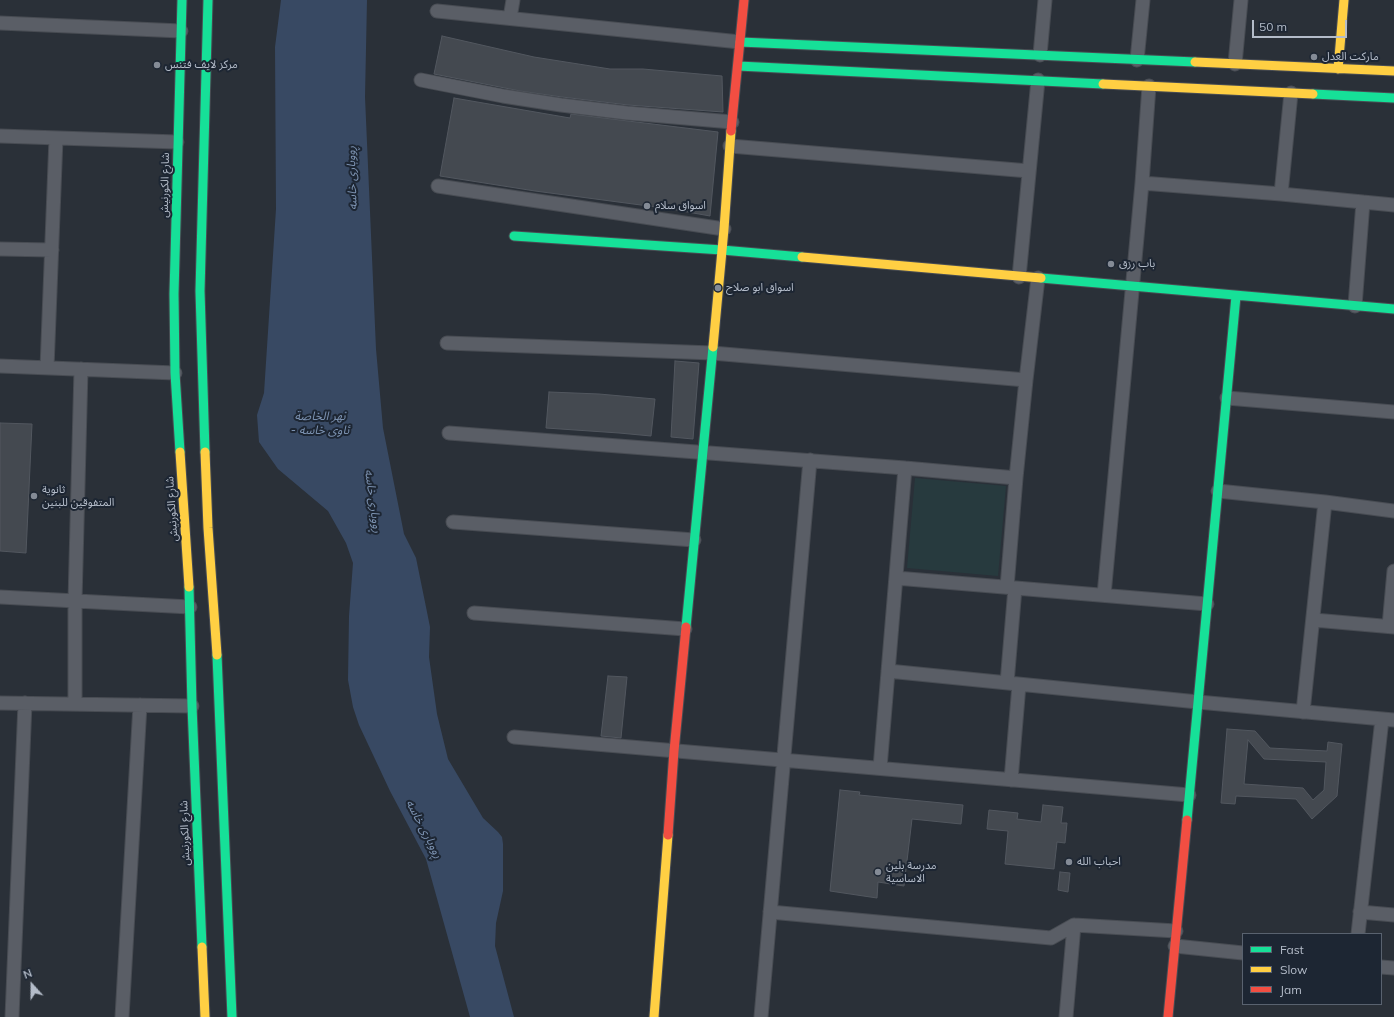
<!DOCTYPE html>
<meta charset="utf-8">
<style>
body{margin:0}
#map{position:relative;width:1394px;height:1017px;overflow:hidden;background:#2a3038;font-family:Mulish,sans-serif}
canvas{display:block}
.legend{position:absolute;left:1242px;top:933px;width:140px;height:72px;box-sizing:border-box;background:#1d2633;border:1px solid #59626f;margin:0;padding:5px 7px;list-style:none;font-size:12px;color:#b4bcc9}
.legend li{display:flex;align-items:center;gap:8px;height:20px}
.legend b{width:20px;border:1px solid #59626f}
.north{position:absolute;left:12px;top:965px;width:40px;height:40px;-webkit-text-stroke:3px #1d2633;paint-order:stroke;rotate:339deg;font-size:11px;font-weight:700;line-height:16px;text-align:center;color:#b4bcc9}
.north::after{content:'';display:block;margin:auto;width:14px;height:18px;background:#b4bcc9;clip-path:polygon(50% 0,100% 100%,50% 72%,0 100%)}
.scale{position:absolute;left:1252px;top:20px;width:95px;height:18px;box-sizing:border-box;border:2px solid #b4bcc9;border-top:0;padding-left:5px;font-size:12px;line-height:14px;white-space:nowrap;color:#b4bcc9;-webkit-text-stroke:3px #1d2633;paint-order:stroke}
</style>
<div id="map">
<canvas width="1394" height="1017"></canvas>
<ul class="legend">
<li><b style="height:5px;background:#16e098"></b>Fast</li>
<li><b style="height:5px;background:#ffcf43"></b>Slow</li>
<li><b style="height:5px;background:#f24e42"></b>Jam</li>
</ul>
<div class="north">N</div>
<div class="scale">50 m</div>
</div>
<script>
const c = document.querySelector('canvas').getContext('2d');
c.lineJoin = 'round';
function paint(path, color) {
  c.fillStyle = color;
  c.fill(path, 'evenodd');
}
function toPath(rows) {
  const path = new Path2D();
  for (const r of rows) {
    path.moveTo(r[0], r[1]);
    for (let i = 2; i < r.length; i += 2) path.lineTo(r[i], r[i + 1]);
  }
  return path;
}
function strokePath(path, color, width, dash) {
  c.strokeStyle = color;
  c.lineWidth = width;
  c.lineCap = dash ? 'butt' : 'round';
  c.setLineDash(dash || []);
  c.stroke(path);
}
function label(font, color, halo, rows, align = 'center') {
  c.font = font + ' Mulish,"Noto Sans Arabic",sans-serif';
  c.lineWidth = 4;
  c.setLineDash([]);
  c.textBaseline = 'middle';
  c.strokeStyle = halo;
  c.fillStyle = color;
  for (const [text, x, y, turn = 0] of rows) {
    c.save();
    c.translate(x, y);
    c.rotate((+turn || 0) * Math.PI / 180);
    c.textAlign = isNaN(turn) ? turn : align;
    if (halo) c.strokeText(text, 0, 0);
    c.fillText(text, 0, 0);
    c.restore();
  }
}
const green = toPath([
 [915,478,1006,486,998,576,907,568]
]);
const water = toPath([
 [281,0,367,0,365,97,376,349,383,428,404,534,416,558,426,607,430,627,429,657,437,714,448,759,483,818,498,832,502,837,503,844,503,891,496,923,495,946,514,1017,470,1017,426,859,390,791,359,725,353,707,348,680,349,616,353,563,346,543,328,511,278,469,259,442,257,415,264,393,276,209,275,47]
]);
const building = toPath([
 [442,36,534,57,610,69,643,69,722,76,723,112,628,105,562,97,520,91,434,74,442,36],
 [454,98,570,118,571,114,718,132,710,216,671,209,535,191,440,176,454,98],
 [675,361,699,363,693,439,671,437,675,361],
 [549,392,599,394,655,399,651,436,619,433,546,428,549,392],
 [0,423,32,424,26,553,0,551,0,423],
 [608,676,627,677,621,738,601,736,608,676],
 [1227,729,1255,731,1270,748,1327,751,1328,742,1342,744,1337,796,1312,819,1296,799,1236,796,1235,804,1221,803,1227,729],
 [1248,740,1264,759,1326,762,1324,790,1313,800,1303,788,1244,784,1248,740],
 [840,790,860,792,859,795,963,805,961,824,912,819,904,886,878,882,877,898,830,891,840,790],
 [1043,805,1063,807,1061,823,1067,823,1065,843,1057,842,1054,869,1005,864,1008,831,987,829,989,810,1018,813,1017,819,1041,822,1043,805],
 [1060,872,1070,873,1068,892,1058,890,1060,872]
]);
const street = toPath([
 [437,11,740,42],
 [510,18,513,0],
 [0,23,181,31],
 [1040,55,1045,0],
 [1137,60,1143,0],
 [1235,64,1241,0],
 [421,80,503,96,561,105,627,113,732,122],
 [0,136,177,142],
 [730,146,1029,171],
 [1142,183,1281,194,1394,205],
 [438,186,724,229],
 [1281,194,1291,93],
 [0,249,52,250],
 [1019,277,1038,80],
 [1355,306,1363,202],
 [447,343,712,353,1026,380],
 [0,366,175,373],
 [47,368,56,138],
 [1227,398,1394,412],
 [449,433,905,468,1016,478],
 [1218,491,1325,502,1394,511],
 [453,522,694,540],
 [896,578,1207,604],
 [1007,587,1016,478,1026,380,1038,278],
 [1104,595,1142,183,1149,86],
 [0,597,190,607],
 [474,613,685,629],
 [1314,620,1394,627],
 [1389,626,1394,571],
 [888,671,1198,702,1394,720],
 [1007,683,1015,588],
 [0,703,192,706],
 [75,703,75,601,81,369],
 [1303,712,1325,502],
 [514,737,1189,795],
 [880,768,905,468],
 [1011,780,1019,685],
 [770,912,1051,938,1074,925,1176,931],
 [1360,912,1394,915],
 [1358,934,1382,719],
 [1175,946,1243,953],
 [1381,967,1394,968],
 [12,1017,25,703],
 [122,1017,140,705],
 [761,1017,810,460],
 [1066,1017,1074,925]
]);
const fast = toPath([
 [740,42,1195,62],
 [738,66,1103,84],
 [1313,94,1394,98],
 [514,236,722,250,802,257],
 [1041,278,1394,309],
 [180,452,175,373,174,294,182,0],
 [205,452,200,291,208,0],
 [189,587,192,706,202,947],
 [686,627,713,347],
 [217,655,232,1017],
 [1187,820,1236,296]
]);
const slow = toPath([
 [1195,62,1394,71],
 [1338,69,1344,0],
 [1103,84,1313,94],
 [802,257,1041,278],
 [713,347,724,229,731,131],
 [180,452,189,587],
 [205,452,208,528,217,655],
 [202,947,205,1017],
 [654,1017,668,835]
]);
const jam = toPath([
 [731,131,744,0],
 [668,835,674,751,686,627],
 [1168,1017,1187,820]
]);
const markers = [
 [1314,57,4,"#848b96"],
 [157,65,4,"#848b96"],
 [647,206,4,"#848b96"],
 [1111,264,4,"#848b96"],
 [718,288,4,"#848b96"],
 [34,496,4,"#848b96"],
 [1069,862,4,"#848b96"],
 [878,872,4,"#848b96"]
];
const poiNames = [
 ["ماركت العدل",1322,57],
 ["مركز لايف فتنس",165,65],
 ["اسواق سلام",655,206],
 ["باب رزق",1119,264],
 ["اسواق ابو صلاح",726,288],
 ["ثانوية",42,490],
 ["المتفوقين للبنين",42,503],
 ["احباب الله",1077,862],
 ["مدرسة بلين",886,866],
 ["الاساسية",886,879]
];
const streetNames = [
 ["شارع الكورنيش",165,185,-89],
 ["شارع الكورنيش",172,509,-94],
 ["شارع الكورنيش",185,833,-92]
];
const waterNames = [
 ["ڕووباری خاسە",352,178,-92],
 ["نهر الخاصة",320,416],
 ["- ئاوی خاسە",320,430],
 ["ڕووباری خاسە",373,501,82],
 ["ڕووباری خاسە",424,829,62]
];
paint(green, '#273a3e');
paint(water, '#384963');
paint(building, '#444950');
strokePath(building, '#52575f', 1);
strokePath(street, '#484c53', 15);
strokePath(fast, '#484c53', 11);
strokePath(slow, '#484c53', 11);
strokePath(jam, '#484c53', 11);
strokePath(street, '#5a5e66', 13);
strokePath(fast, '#16e098', 9);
strokePath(slow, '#ffcf43', 9);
strokePath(jam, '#f24e42', 9);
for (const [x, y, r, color] of markers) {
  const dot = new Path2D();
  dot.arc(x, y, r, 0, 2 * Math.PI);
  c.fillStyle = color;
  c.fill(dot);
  strokePath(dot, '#1d2633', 1.5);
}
label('11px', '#b4bcc9', '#1d2633', poiNames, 'left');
label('11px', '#b4bcc9', '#1d2633', streetNames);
label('italic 12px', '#7c92b1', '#1d2633', waterNames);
</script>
